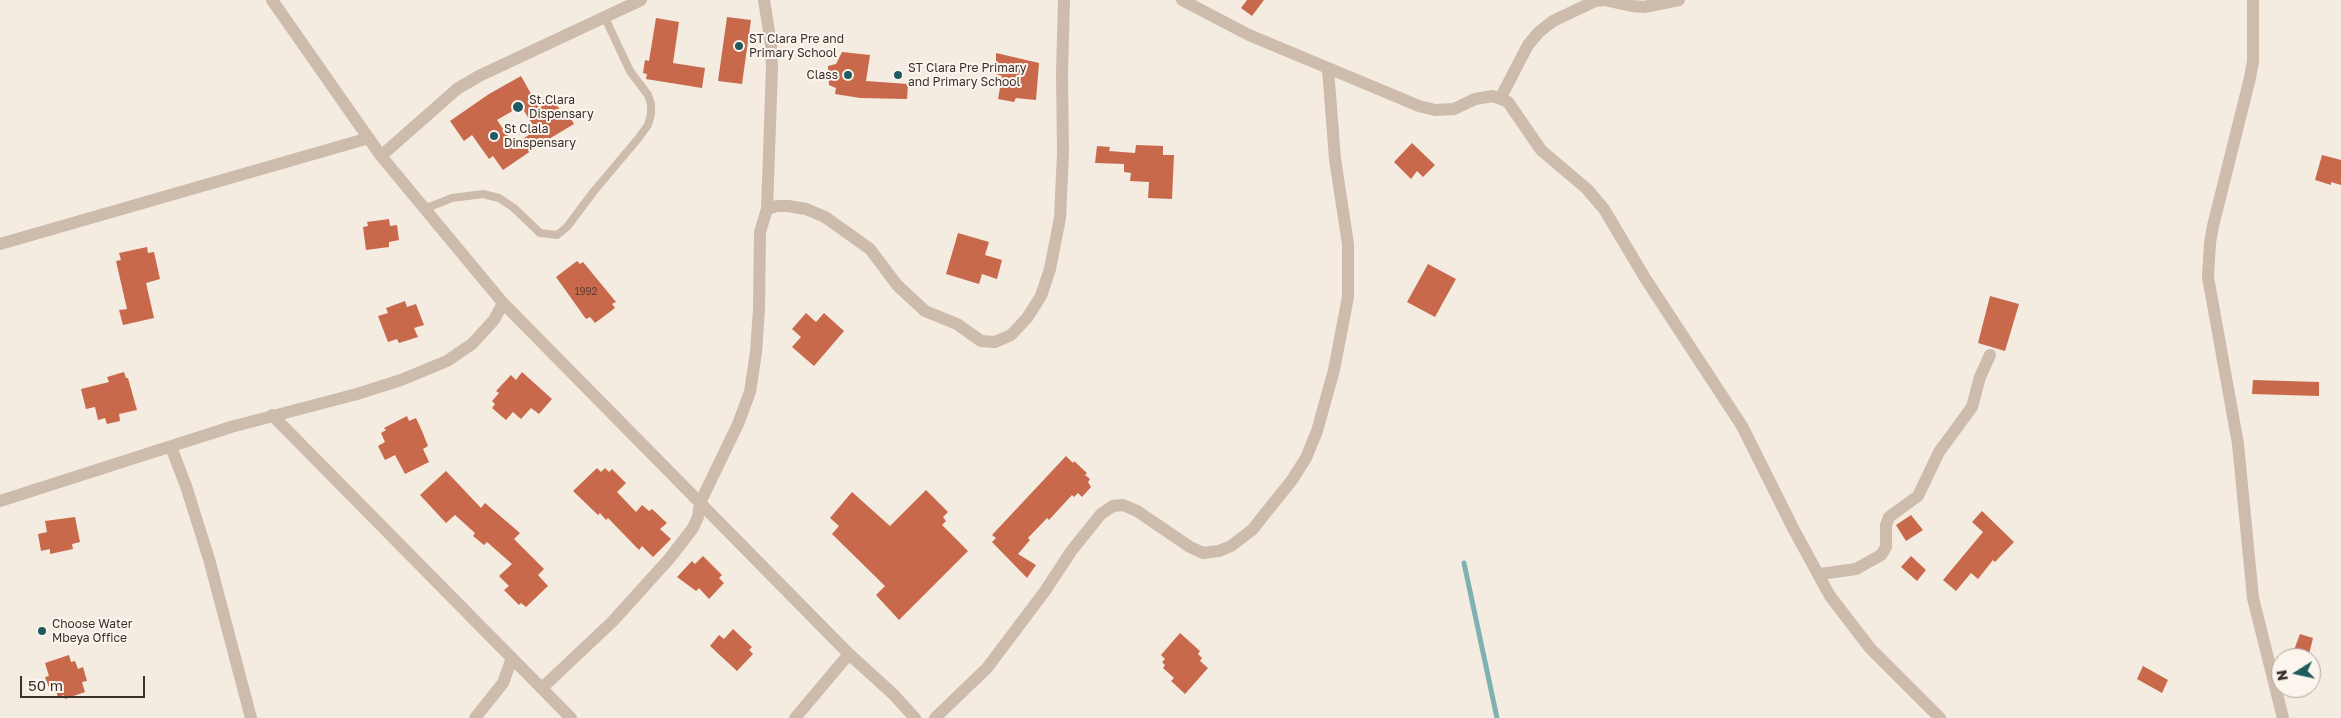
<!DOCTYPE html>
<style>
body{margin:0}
#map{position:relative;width:2341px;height:718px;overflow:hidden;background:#f4ebe1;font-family:"Golos Text",sans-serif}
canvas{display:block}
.north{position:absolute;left:2271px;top:648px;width:50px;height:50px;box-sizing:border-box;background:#fbf5ee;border:1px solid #aea6a0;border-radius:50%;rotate:260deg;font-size:14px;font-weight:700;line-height:20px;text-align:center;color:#3b302b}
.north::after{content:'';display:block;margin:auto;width:18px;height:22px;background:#1f5a5e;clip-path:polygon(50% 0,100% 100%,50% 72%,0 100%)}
.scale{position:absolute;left:20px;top:676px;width:125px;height:22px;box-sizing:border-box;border:2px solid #3b302b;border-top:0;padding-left:6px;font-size:15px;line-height:18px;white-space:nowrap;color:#3b302b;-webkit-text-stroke:4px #fbf5ee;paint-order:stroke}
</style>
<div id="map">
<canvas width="2341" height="718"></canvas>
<div class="north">N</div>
<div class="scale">50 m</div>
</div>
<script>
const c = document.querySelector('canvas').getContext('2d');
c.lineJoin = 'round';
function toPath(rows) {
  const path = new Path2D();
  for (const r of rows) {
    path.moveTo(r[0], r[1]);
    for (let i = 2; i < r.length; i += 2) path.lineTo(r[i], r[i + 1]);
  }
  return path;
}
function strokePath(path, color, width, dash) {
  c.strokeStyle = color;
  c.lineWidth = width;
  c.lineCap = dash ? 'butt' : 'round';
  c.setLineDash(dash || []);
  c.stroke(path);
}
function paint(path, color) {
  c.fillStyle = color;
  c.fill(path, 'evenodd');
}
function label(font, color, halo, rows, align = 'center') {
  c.font = font + ' "Golos Text",sans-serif';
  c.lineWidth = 4;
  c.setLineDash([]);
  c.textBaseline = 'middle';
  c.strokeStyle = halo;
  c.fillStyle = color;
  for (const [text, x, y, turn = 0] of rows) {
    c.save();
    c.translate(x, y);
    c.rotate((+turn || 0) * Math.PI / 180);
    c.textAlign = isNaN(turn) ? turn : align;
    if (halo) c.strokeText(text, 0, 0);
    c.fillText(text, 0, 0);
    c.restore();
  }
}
const stream = toPath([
 [1464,563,1497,718]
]);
const building = toPath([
 [1247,0,1264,0,1252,16,1241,8],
 [727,17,751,20,742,84,718,81],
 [656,18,679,22,673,63,705,68,702,88,646,79,647,74,643,73,645,60,649,61],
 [842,52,870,55,866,81,908,84,907,99,860,98,835,94,836,88,829,85,828,66,836,64],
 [996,53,1039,63,1036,100,1016,98,1014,102,998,99,1002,76,996,74],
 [521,76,539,108,553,99,562,113,566,110,574,124,544,142,503,170,493,156,489,159,472,135,464,141,450,121,489,94],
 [521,106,536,130,514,145,497,120],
 [1412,143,1435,165,1423,177,1417,171,1411,179,1394,162],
 [1136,145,1163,146,1163,155,1174,155,1172,199,1148,198,1149,182,1130,181,1131,173,1124,172,1124,164,1095,163,1097,146,1110,147,1109,151,1135,153],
 [2322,155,2341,160,2341,185,2331,182,2331,185,2315,180],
 [389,219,390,226,397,225,399,240,389,242,389,247,366,250,363,227,368,226,367,222],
 [958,233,989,242,985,255,1002,260,997,279,982,274,979,284,946,274],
 [147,247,148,253,154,252,160,279,146,283,154,318,123,325,119,310,127,309,116,261,121,260,119,253],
 [577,261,580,264,583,262,616,302,612,304,615,308,595,323,590,317,586,319,556,277],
 [1428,264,1456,279,1435,317,1407,302],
 [1990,296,2019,304,2005,351,1978,343],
 [405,301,407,307,416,304,424,325,414,328,418,337,399,343,397,339,388,342,378,316,388,313,386,308],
 [806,313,816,322,824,313,844,331,814,366,792,347,801,337,792,329],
 [124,372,126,378,128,378,137,410,119,414,120,421,107,424,105,418,98,420,95,407,86,409,81,389,109,382,107,377],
 [522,372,552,399,539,414,531,408,521,419,513,412,506,420,492,408,495,404,492,401,499,393,496,391,511,375,516,380],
 [2253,380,2319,382,2319,396,2252,394],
 [407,416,409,421,416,418,422,431,428,446,423,449,429,462,405,474,395,455,385,460,378,446,385,442,381,433,386,430,384,428],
 [1066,456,1073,463,1074,461,1087,473,1085,475,1090,479,1088,482,1091,487,1082,497,1078,493,1074,497,1072,495,1049,520,1047,518,1028,538,1030,540,1018,554,1036,565,1027,578,992,542,996,538,992,535],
 [597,468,601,472,605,468,609,472,612,469,626,483,617,492,636,512,642,505,649,511,652,509,667,523,660,529,671,539,653,557,642,546,639,550,608,518,606,520,600,513,598,515,573,491],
 [446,471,481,508,485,503,520,533,514,539,544,569,538,575,548,586,526,607,521,603,519,605,504,590,509,586,499,576,512,564,487,542,484,545,473,536,475,533,455,515,446,523,420,495],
 [926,490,948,512,943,517,946,521,942,525,968,551,899,620,876,595,885,586,832,534,839,526,830,518,852,492,890,526],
 [1982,511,2014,542,1995,562,1993,560,1978,579,1971,573,1956,591,1943,580,1983,532,1972,522],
 [1911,515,1923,530,1906,541,1896,525],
 [75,517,80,542,72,544,73,549,50,554,50,549,41,551,38,534,47,532,45,521],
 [703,556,722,575,719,578,724,583,709,599,699,588,696,591,677,577,692,561,695,564],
 [1911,556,1926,570,1917,581,1901,567],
 [733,629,752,647,749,650,753,654,737,671,710,646,719,635,724,639],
 [1180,633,1200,651,1198,654,1202,658,1200,661,1208,668,1185,694,1171,681,1174,678,1163,668,1165,665,1162,662,1165,659,1161,655],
 [2300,634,2313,638,2308,658,2291,658],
 [69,655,71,662,75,661,78,669,83,667,87,681,82,682,85,692,65,699,64,695,58,697,55,688,50,690,45,677,49,676,45,663],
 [2143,666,2168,680,2162,693,2137,679]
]);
const lane = toPath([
 [424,209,452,198,483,194,499,198,514,208,540,233,557,235,567,227,594,191,637,140,648,125,651,114,651,104,648,95,630,71,605,18]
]);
const street = toPath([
 [272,0,381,156,503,303,849,654,893,694,915,718],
 [764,0,771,44,772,68,767,209],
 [1182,0,1249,35,1419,106,1435,110,1454,109,1475,99,1493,96,1508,102,1541,150,1587,189,1604,209,1645,278,1742,426,1794,530,1830,596,1870,648,1940,718],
 [2253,0,2253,61,2250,78,2213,226,2210,243,2208,277,2238,444,2253,598,2283,718],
 [1501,97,1528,45,1539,32,1553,21,1595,1,1604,0,1632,6,1644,7,1679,0],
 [381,156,457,89,479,76,641,0],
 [0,244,369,138],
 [272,415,571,718],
 [171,447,186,486,209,559,251,718],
 [0,501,231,427,357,394,401,380,447,361,472,344,494,320,503,303],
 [1820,574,1856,569,1881,555,1886,547,1886,525,1889,517,1918,496,1939,452,1972,407,1980,377,1990,355],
 [542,688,613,621,669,559,693,528,698,517,700,503,738,424,750,392,756,352,759,309,760,232,767,209,777,206,788,206,806,209,825,217,870,249,897,285,925,311,957,324,981,341,995,342,1011,335,1027,318,1041,296,1050,269,1060,218,1063,153,1062,73,1064,0],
 [475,718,503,683,512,658],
 [795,718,849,654],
 [935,718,987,668,1045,591,1072,550,1101,514,1113,506,1123,505,1137,511,1190,547,1203,553,1219,551,1231,546,1252,530,1292,480,1306,458,1317,431,1334,370,1348,297,1348,244,1335,159,1328,69]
]);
const markers = [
 [739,46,5,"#1f5a5e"],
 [848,75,5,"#1f5a5e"],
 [898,75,5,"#1f5a5e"],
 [518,107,6,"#1f5a5e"],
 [494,136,5,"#1f5a5e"],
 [42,631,5,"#1f5a5e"]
];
const numberNames = [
 ["1992",586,292]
];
const poiNames = [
 ["ST Clara Pre and",749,39],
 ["Primary School",749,53],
 ["ST Clara Pre Primary",908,68],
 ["and Primary School",908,82],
 ["Class",838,75,"right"],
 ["St.Clara",529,100],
 ["Dispensary",529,114],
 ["St Clala",504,129],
 ["Dinspensary",504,143],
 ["Choose Water",52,624],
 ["Mbeya Office",52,638]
];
strokePath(stream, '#7fb0b2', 5);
paint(building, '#c8694b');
strokePath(lane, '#cdbbac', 8);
strokePath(street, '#cdbbac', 12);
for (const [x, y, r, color] of markers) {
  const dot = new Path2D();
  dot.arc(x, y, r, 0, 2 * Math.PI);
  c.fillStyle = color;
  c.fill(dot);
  strokePath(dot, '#fbf5ee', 2);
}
label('10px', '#5e3e33', null, numberNames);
label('12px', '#3b302b', '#fbf5ee', poiNames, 'left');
</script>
